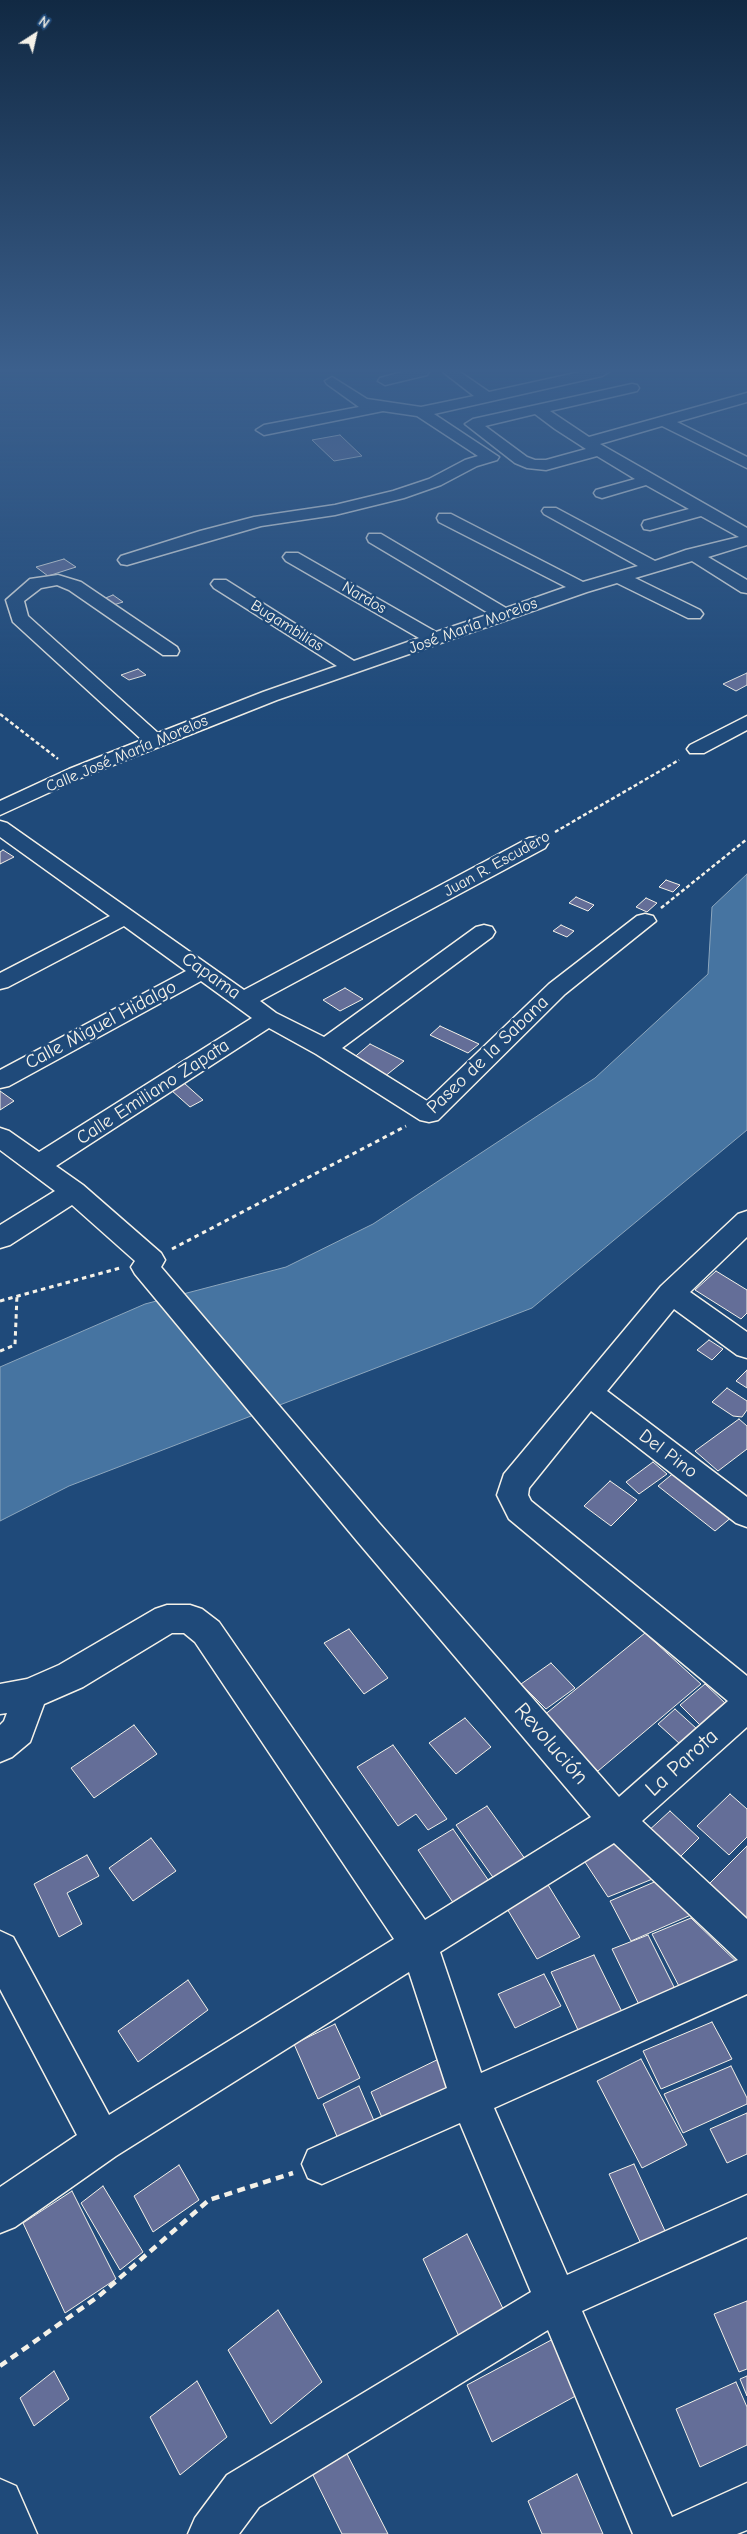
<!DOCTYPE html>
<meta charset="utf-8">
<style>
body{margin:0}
#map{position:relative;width:747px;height:2534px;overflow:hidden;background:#1f4a7a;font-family:"Comic Neue",sans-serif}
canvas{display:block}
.north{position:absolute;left:10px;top:10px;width:50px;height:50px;-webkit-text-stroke:4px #1f4a7a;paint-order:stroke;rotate:35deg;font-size:14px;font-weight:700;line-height:20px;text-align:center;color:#f4f1e8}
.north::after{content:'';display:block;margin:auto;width:18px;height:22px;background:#f4f1e8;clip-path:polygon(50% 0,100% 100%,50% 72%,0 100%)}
</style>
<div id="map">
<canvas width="747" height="2534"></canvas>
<div class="north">N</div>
</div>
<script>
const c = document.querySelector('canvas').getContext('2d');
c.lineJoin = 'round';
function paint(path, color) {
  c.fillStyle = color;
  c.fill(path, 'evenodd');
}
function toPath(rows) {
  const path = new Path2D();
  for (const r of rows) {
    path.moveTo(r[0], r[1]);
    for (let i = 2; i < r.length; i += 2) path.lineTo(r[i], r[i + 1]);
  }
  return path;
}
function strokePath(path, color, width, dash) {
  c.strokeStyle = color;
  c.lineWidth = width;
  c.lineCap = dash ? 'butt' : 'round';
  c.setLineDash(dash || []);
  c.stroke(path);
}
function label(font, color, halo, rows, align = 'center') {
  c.font = font + ' "Comic Neue",sans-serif';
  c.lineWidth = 5;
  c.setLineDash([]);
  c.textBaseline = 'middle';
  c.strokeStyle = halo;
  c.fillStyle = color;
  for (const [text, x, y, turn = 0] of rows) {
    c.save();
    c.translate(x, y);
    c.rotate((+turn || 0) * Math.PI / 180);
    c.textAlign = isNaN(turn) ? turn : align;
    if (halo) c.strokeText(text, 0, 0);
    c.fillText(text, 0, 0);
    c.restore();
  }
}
const water = toPath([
 [747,874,747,1130,532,1308,69,1486,0,1521,0,1367,145,1304,286,1267,373,1224,595,1078,708,974,712,907,747,874]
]);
const building = toPath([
 [340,435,362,456,334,461,312,440,340,435],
 [64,559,76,567,48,576,36,567,64,559],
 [113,595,123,602,107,607,98,601,113,595],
 [138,669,146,675,129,680,121,675,138,669],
 [747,673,747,685,736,691,723,684,747,673],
 [3,850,14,857,0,864,0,852,3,850],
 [666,880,680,885,673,892,659,887,666,880],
 [576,897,594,905,588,911,569,903,576,897],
 [646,898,657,903,647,912,636,907,646,898],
 [561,925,574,931,567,937,553,931,561,925],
 [345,988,363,999,340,1011,323,1000,345,988],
 [440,1026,479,1044,468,1053,430,1035,440,1026],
 [370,1044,404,1061,384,1077,351,1060,370,1044],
 [184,1083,203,1100,190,1107,171,1090,184,1083],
 [0,1091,14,1101,0,1110,0,1091],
 [716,1271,747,1290,747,1313,741,1319,695,1290,716,1271],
 [709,1340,723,1349,712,1360,697,1350,709,1340],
 [747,1370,747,1388,736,1381,747,1370],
 [727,1388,747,1401,747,1410,742,1417,733,1416,712,1402,727,1388],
 [739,1419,747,1426,747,1449,718,1471,695,1451,739,1419],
 [653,1462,667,1474,639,1494,626,1482,653,1462],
 [676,1471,733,1516,715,1531,658,1486,676,1471],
 [610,1481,637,1500,611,1526,584,1506,610,1481],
 [349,1629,388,1678,364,1694,324,1643,349,1629],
 [645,1633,701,1684,598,1771,543,1716,645,1633],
 [551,1663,575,1688,546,1709,521,1684,551,1663],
 [705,1684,726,1704,700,1725,680,1705,705,1684],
 [675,1709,697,1729,680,1744,658,1724,675,1709],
 [465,1718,491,1747,456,1774,429,1743,465,1718],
 [134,1725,157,1754,94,1798,71,1768,134,1725],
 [393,1745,447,1819,428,1830,416,1814,398,1826,357,1767,393,1745],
 [730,1794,747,1809,747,1837,729,1855,697,1826,730,1794],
 [487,1806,528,1863,497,1883,456,1825,487,1806],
 [670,1811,699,1838,675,1862,646,1833,670,1811],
 [453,1829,493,1887,458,1910,418,1850,453,1829],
 [613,1835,655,1878,608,1897,581,1856,613,1835],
 [151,1838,176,1871,133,1901,109,1868,151,1838],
 [747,1846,747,1923,707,1886,747,1846],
 [87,1855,99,1876,67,1893,82,1924,59,1937,34,1884,87,1855],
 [545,1880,580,1937,537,1959,503,1902,545,1880],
 [659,1880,691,1915,631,1941,610,1901,659,1880],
 [691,1918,745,1970,684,1996,652,1934,691,1918],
 [648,1935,681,2001,644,2015,612,1949,648,1935],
 [594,1955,629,2026,585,2045,551,1972,594,1955],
 [544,1974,561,2006,515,2028,498,1994,544,1974],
 [188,1980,208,2010,138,2062,118,2031,188,1980],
 [712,2022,732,2059,661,2089,643,2051,712,2022],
 [335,2024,360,2078,318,2099,294,2044,335,2024],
 [447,2055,465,2092,387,2129,371,2092,447,2055],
 [641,2059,687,2145,642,2168,597,2081,641,2059],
 [731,2066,747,2098,747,2104,683,2133,664,2094,731,2066],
 [359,2086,378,2130,342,2148,323,2104,359,2086],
 [747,2113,747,2154,727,2163,710,2129,747,2113],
 [634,2164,672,2246,647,2257,609,2174,634,2164],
 [179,2165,199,2200,153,2232,134,2196,179,2165],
 [103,2186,143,2252,120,2270,81,2203,103,2186],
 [72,2191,116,2279,65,2313,23,2223,72,2191],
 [467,2234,508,2319,463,2345,423,2259,467,2234],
 [747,2301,747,2369,739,2372,714,2314,747,2301],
 [278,2310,322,2382,271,2424,228,2350,278,2310],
 [555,2338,581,2393,492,2442,467,2385,555,2338],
 [54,2371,69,2399,34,2426,20,2398,54,2371],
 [747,2376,747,2396,740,2379,747,2376],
 [197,2381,227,2437,180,2475,150,2417,197,2381],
 [736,2382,747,2407,747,2445,700,2467,676,2409,736,2382],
 [344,2448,388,2534,342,2534,311,2471,344,2448],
 [577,2474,603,2534,542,2534,528,2501,577,2474]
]);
const pathFar2 = toPath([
 [0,714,58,759],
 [555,832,679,760],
 [661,908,747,839]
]);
const pathFar1 = toPath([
 [172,1249,406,1126],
 [0,1301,120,1268],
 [0,1351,15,1345,17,1295]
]);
const path = toPath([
 [0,2366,99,2296,209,2200,293,2173]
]);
const minor = toPath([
 [402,372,429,372,427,375,385,385,378,381,380,378,402,372],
 [443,372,460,372,489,392,580,372,609,372,602,376,434,414,499,457,497,460,477,466,441,485,404,498,335,515,261,526,127,565,121,564,118,560,121,556,200,531,254,517,335,505,393,491,429,479,465,460,478,456,417,416,383,411,264,435,256,430,264,425,359,407,327,384,325,381,332,377,367,399,421,407,474,396,443,372],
 [632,384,637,385,639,388,637,391,550,411,589,437,747,393,747,402,677,422,747,457,747,468,662,426,600,444,747,528,747,545,708,557,747,580,747,593,741,592,692,561,635,578,700,610,703,614,700,618,688,618,617,583,587,592,277,700,83,777,0,815,0,801,69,769,142,740,13,622,6,600,30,579,58,575,81,582,177,647,179,651,177,655,163,655,69,590,57,585,41,588,24,601,28,616,158,733,263,692,337,666,214,588,211,584,214,580,226,580,354,661,419,638,286,561,283,557,286,553,298,553,436,632,490,614,369,542,367,538,369,534,381,534,506,608,566,587,439,522,437,518,439,514,451,514,583,582,638,566,544,514,542,511,544,508,556,508,655,561,686,550,739,537,701,516,650,530,644,529,642,525,644,521,689,509,646,485,602,498,596,496,594,493,596,490,635,479,597,456,546,470,527,468,515,463,465,424,473,419,632,384],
 [535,414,555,429,586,449,546,460,535,460,527,457,485,426,535,414],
 [747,716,747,730,704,753,690,753,687,749,690,745,747,716],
 [0,821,7,823,244,990,529,838,537,837,545,838,548,843,545,848,260,1001,276,1013,324,1037,476,927,484,925,492,927,495,932,492,937,342,1048,427,1101,549,984,637,916,645,914,653,916,656,921,565,994,438,1120,429,1122,420,1120,316,1054,269,1028,56,1166,83,1185,161,1253,165,1260,161,1267,379,1523,619,1797,728,1701,509,1519,497,1495,504,1474,661,1286,738,1214,747,1211,747,1237,690,1292,747,1332,747,1358,737,1355,674,1309,607,1391,747,1497,747,1527,736,1523,591,1411,529,1488,528,1495,531,1501,747,1676,747,1727,642,1821,747,1919,747,1994,494,2108,567,2275,747,2195,747,2237,582,2311,672,2517,747,2483,747,2530,737,2534,633,2534,548,2330,259,2507,239,2534,188,2534,195,2518,227,2475,531,2292,460,2123,322,2184,308,2178,302,2164,308,2150,447,2088,409,1972,116,2156,15,2227,0,2233,0,2187,77,2135,0,1989,0,1931,13,1937,109,2115,394,1939,195,1642,184,1633,172,1633,83,1687,44,1704,30,1742,12,1757,0,1762,0,1725,4,1721,7,1713,0,1714,0,1684,27,1679,59,1665,155,1609,167,1605,190,1605,202,1609,219,1622,425,1920,591,1817,357,1541,135,1274,131,1267,135,1261,72,1205,10,1245,0,1248,0,1225,55,1191,0,1150,0,1128,9,1131,39,1152,252,1018,201,981,9,1086,0,1088,0,1070,186,971,124,926,8,987,0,989,0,973,110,916,0,837,0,821],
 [614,1843,738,1960,481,2073,440,1952,614,1843],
 [0,2479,16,2486,37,2534,0,2534,0,2479]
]);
const farStreetnames = [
 ["Nardos",364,598,30],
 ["Bugambilias",287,626,32],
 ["José María Morelos",473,626,-20],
 ["Calle José María Morelos",127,754,-23],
 ["Juan R. Escudero",497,864,-29]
];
const streetNames = [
 ["Capama",211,976,35],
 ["Calle Miguel Hidalgo",101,1025,-28],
 ["Paseo de la Sabana",488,1055,-44],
 ["Calle Emiliano Zapata",153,1092,-33],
 ["Del Pino",668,1454,37]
];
const nearStreetnames = [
 ["Revolución",551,1744,49],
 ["La Parota",682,1763,-42]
];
paint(water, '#4674a1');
strokePath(water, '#8ca6bd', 1);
paint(building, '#646e98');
strokePath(building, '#f4f1e8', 1);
strokePath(minor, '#f4f1e8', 3);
strokePath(pathFar2, '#f4f1e8', 2.5, [4, 2.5]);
strokePath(pathFar1, '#f4f1e8', 3, [4.5, 4]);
strokePath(path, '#f4f1e8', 4.5, [8, 5.5]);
paint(minor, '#1f4a7a');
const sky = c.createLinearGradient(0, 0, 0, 727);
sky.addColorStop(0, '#112943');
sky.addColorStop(0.51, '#3c608d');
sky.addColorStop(1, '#3c608d00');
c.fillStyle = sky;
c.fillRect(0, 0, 747, 727);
label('16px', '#f4f1e8', '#1f4a7a', farStreetnames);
label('19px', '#f4f1e8', '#1f4a7a', streetNames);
label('22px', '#f4f1e8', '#1f4a7a', nearStreetnames);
</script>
